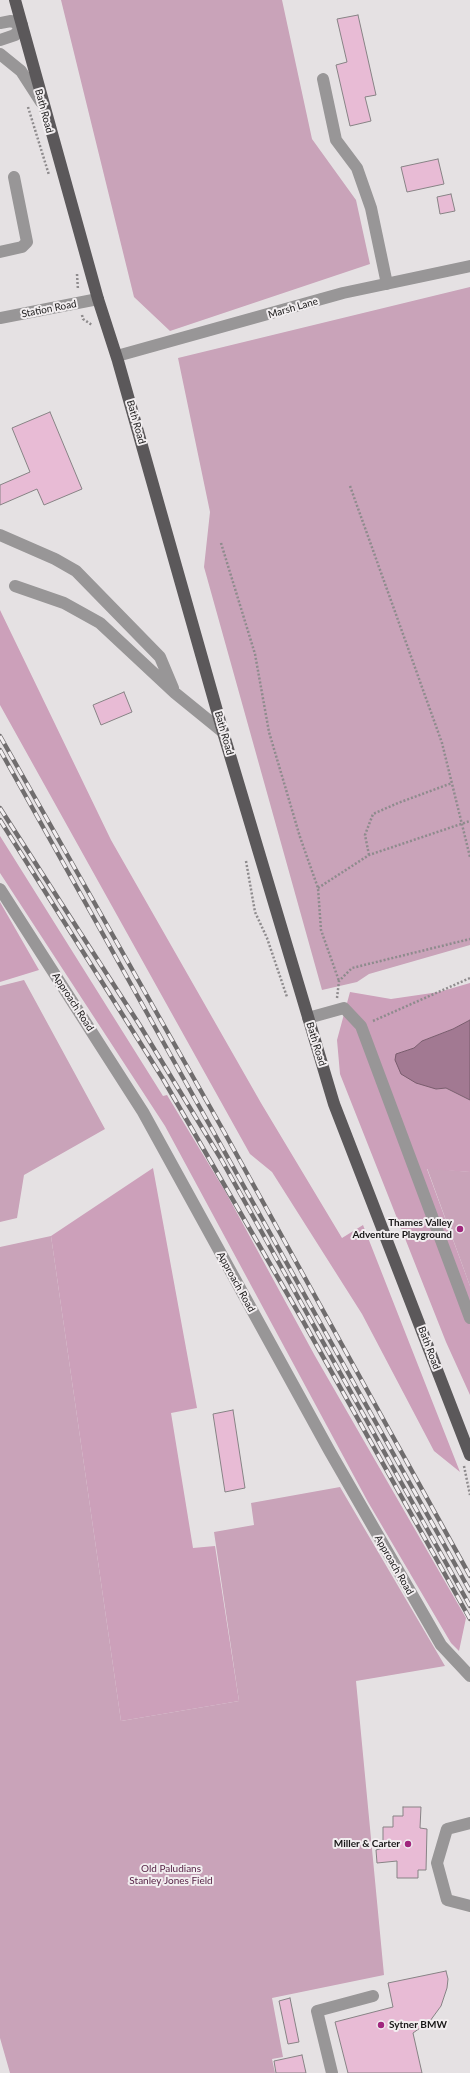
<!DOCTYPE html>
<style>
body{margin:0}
canvas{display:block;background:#e5e1e3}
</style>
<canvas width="470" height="2073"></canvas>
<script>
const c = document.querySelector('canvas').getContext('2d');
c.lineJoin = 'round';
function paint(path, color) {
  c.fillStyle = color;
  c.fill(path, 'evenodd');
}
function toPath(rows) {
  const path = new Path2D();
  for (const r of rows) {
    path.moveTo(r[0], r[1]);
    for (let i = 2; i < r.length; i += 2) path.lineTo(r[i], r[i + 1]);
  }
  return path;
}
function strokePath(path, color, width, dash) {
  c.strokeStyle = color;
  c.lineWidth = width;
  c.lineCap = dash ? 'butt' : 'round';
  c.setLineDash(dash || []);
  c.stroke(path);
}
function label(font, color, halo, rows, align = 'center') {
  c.font = font + ' Lato,sans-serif';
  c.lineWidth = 4;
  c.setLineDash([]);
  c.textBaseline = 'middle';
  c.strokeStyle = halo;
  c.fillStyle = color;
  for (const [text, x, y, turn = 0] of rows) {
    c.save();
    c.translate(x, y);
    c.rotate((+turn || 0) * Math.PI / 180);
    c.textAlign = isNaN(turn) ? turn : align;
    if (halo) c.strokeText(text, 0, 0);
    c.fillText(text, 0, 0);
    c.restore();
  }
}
const green = toPath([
 [61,0,282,0,312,139,356,200,370,264,170,331,134,297],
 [470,287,470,945,369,974,357,982,322,990,204,567,210,512,178,358],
 [24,980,105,1129,24,1175,17,1218,0,1222,0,986],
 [427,1168,470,1172,470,1286],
 [51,1236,121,1721,239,1701,214,1532,254,1525,251,1503,340,1487,445,1666,356,1681,384,1975,272,1998,283,2057,272,2059,275,2073,10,2073,0,2038,0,1247]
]);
const forest = toPath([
 [0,610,111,840,261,1103,342,1238,363,1225,460,1472,434,1451,362,1314,272,1172,250,1154,0,705],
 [0,836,163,1096,167,1095,225,1191,315,1356,466,1618,459,1651,451,1643,368,1502,165,1126,0,873],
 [0,902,39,970,0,982],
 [470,983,470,1020,453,1029,422,1041,414,1048,397,1054,436,1089,446,1088,470,1100,470,1172,427,1169,470,1286,470,1395,446,1342,340,1074,337,1040,350,992,391,999,439,992],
 [153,1168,197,1408,171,1413,193,1548,215,1546,239,1701,121,1721,51,1236]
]);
const water = toPath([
 [470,1020,470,1100,446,1088,436,1089,416,1083,401,1074,395,1060,396,1054,414,1048,422,1041,453,1029,470,1020]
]);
const building = toPath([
 [358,15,376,95,365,97,371,121,350,126,336,65,347,62,337,19,358,15],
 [438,159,444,184,407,192,401,167,438,159],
 [451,194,455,211,440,214,437,197,451,194],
 [50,412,82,489,44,505,37,489,0,505,0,485,30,472,12,428,50,412],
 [124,692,132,712,101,725,93,705,124,692],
 [233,1410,245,1488,225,1492,213,1414,233,1410],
 [403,1807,421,1807,420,1828,427,1829,426,1870,418,1870,418,1878,397,1878,397,1861,377,1863,376,1850,383,1848,383,1827,393,1827,393,1816,403,1816,403,1807],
 [446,1971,448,1979,447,1988,441,2006,430,2021,413,2033,422,2073,348,2073,335,2022,393,2007,388,1983,446,1971],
 [290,1998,299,2042,288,2044,279,2001,290,1998],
 [302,2055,306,2073,276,2073,274,2061,302,2055]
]);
const path = toPath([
 [28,107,49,175],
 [77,274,78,290],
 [82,315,83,319,92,325],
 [350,486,442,743,470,857],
 [221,543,255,654,269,732,300,837,318,888,321,930,339,981],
 [369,855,365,835,373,814,398,803,452,783],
 [246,861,255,912,267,938,287,997],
 [318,888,369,855,470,821],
 [337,998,339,981,352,968,470,939],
 [373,1021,470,978],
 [464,1466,470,1495]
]);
const minor = toPath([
 [0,23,11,21,22,25,15,35,0,40],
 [0,54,21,71,41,102],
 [323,79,336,140,357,168,371,208,387,284],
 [0,252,22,247,27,242,14,177],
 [0,318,98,299],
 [117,356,343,293,470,266],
 [0,535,55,559,76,571,160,657,173,688],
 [15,586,64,603,100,623,175,693,223,732],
 [0,889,143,1112,329,1450,441,1645,470,1676],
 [308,1018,344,1008,361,1026,470,1318],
 [470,1823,447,1829,437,1863,447,1900,470,1906],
 [332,2073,317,2011,373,1996]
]);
const major = toPath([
 [15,0,98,299,118,361,223,732,334,1104,470,1455]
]);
const rail = toPath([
 [0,736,223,1130,470,1576],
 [0,750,470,1591],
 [0,808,139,1024,221,1159,470,1606],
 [0,820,163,1079,303,1321,470,1619]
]);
const markers = [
 [460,1229,4,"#a0267d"],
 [408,1844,4,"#a0267d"],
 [381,2025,4,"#a0267d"]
];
const streetNames = [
 ["Bath Road",44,111,75],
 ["Marsh Lane",293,308,-16],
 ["Station Road",49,309,-11],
 ["Bath Road",136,422,74],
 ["Bath Road",224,733,74],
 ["Approach Road",73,1002,57],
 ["Bath Road",316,1044,73],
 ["Approach Road",236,1282,61],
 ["Bath Road",429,1348,69],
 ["Approach Road",394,1565,60]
];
const poiNames = [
 ["Thames Valley",452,1223],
 ["Adventure Playground",452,1235],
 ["Miller & Carter",400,1844],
 ["Sytner BMW",389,2025,"left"]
];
const parkNames = [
 ["Old Paludians",171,1869],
 ["Stanley Jones Field",171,1881]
];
paint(green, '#c9a3b9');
paint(forest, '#cca0ba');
paint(water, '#a27992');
strokePath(water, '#795c6d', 1);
paint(building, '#e8bbd5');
strokePath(building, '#878385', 1);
strokePath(path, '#8e8b8d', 2.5, [2, 2]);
strokePath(minor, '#989697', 12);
strokePath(major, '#5b585a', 12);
strokePath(rail, '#706d6e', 4.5);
strokePath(rail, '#f2eef0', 3, [9]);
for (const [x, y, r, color] of markers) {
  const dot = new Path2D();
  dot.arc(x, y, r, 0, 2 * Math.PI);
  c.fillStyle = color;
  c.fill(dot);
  strokePath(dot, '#f2eef0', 1.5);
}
label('10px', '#181717', '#f2eef0', streetNames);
label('bold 10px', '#181717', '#f2eef0', poiNames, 'right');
label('10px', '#531e42', '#f2eef0', parkNames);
</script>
